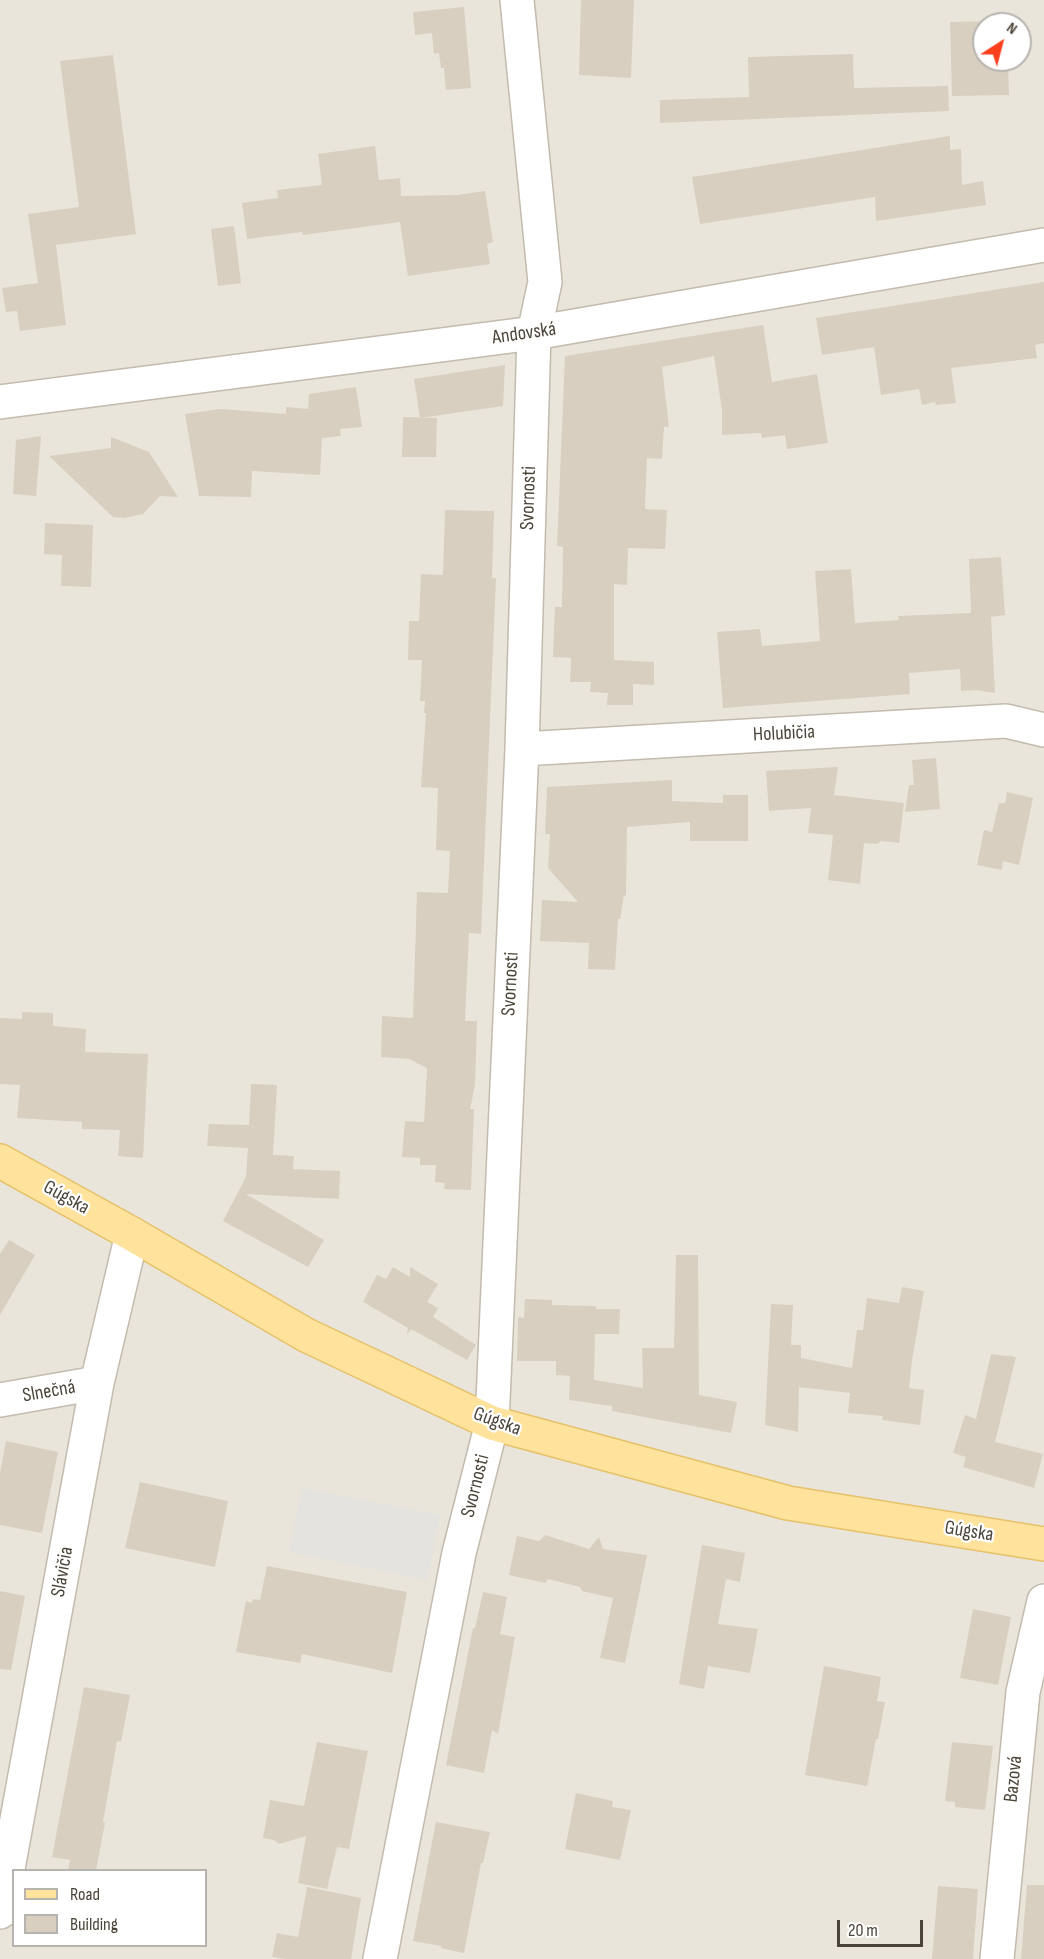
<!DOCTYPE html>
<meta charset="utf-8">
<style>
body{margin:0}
#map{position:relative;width:1044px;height:1959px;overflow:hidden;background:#f6f3ec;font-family:"Sofia Sans Condensed",sans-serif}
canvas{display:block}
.legend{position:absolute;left:12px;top:1869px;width:195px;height:78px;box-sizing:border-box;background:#fff;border:2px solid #b7b4b0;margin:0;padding:8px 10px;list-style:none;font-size:18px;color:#4b4439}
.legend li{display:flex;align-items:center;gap:12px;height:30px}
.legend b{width:30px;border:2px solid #b7b4b0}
.north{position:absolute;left:972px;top:12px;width:60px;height:60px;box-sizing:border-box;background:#fff;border:2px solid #b7b4b0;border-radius:50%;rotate:36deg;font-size:16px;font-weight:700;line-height:24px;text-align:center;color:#4b4439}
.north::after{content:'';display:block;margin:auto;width:21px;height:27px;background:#fc3f1d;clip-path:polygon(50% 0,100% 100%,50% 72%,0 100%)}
.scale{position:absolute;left:837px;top:1920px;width:86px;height:27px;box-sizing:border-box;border:3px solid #4b4439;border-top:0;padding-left:8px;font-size:18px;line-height:21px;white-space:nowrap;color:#4b4439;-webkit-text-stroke:4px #fff;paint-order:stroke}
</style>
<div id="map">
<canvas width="1044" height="1959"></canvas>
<ul class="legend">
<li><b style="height:8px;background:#ffe39c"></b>Road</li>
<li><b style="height:16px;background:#d8cfc1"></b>Building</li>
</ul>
<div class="north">N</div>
<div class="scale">20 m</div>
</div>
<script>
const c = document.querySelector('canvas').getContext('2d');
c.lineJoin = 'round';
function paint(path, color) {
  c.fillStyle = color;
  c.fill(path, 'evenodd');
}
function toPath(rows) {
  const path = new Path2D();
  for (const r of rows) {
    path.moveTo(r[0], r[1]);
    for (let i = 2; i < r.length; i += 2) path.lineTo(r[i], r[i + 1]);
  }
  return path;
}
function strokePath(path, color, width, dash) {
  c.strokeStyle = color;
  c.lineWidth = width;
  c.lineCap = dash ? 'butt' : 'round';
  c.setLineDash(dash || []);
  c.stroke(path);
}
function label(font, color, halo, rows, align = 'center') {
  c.font = font + ' "Sofia Sans Condensed",sans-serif';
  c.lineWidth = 4.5;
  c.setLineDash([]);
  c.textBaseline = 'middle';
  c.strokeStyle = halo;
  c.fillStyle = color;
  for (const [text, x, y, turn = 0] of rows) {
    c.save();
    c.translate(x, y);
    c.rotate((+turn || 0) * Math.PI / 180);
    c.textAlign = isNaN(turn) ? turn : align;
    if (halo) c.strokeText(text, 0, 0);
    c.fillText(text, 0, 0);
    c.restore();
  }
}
const residential = toPath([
 [0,0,1044,0,1044,1959,0,1959],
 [984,24,1020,24,1020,60,984,60],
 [14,1870,206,1870,206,1946,14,1946]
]);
const parking = toPath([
 [302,1488,440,1515,427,1580,289,1552]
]);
const building = toPath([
 [581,0,634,0,631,78,579,75],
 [464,7,471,88,446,90,444,68,441,68,439,53,434,54,432,33,415,35,413,12],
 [1007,21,1007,24,984,24,984,60,1008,60,1009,95,952,96,950,22],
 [853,54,854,88,948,86,949,111,660,123,660,100,749,97,748,57],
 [113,55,136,234,56,245,66,325,20,331,17,311,6,312,2,288,38,283,28,214,79,207,60,61],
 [950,136,950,150,961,149,962,185,983,181,986,205,876,221,875,197,700,224,692,177],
 [375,146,379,180,400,178,401,196,458,195,485,191,493,242,487,244,490,264,408,276,400,222,303,235,302,232,247,239,242,203,278,198,277,190,322,185,318,154],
 [234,226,241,283,218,286,211,229],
 [1044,282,1044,343,1035,345,1037,358,951,368,956,403,936,405,935,402,922,405,919,389,881,395,874,347,822,355,816,318],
 [763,325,772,382,817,374,828,443,787,449,785,435,762,438,761,433,722,435,722,410,714,356,662,367,669,427,664,427,662,459,647,458,645,509,667,510,665,549,628,548,627,585,614,584,614,660,654,662,654,685,633,684,633,705,607,705,608,693,590,692,591,682,570,682,571,658,553,657,555,607,562,607,563,547,557,546,565,356],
 [505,365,503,406,420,418,414,379],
 [356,387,362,427,340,429,341,436,322,438,320,475,252,471,251,497,199,496,185,414,220,409,286,414,286,407,308,409,309,394],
 [403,417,437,418,436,457,402,457],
 [41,436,36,496,13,494,16,440],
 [111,437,149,452,178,497,160,496,143,514,125,518,113,517,49,456,111,448],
 [445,510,494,511,492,578,496,578,481,934,469,933,465,1021,477,1021,475,1085,470,1109,474,1109,471,1190,444,1189,445,1183,435,1182,436,1165,420,1165,420,1158,402,1157,405,1121,424,1122,427,1068,409,1059,381,1057,382,1016,413,1018,417,892,448,893,450,851,436,850,438,788,421,787,426,713,424,713,425,701,420,701,422,660,408,660,409,621,419,621,421,574,443,575],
 [45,523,93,525,91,587,61,586,62,555,44,554],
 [1001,557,1005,615,991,617,995,693,976,690,961,691,960,669,909,673,910,694,723,708,717,632,760,629,762,646,820,641,815,571,851,569,855,623,899,620,898,616,971,613,969,559],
 [936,758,940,809,905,812,909,785,914,785,912,760],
 [838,767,834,795,904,803,899,843,881,841,877,844,864,843,860,884,828,880,833,835,808,833,811,808,769,811,766,771],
 [672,780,672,801,723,803,723,795,748,795,748,841,690,841,690,822,627,827,626,896,624,895,620,919,618,919,615,970,588,969,589,943,540,941,542,900,578,902,548,868,550,834,545,834,547,787],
 [1007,792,1033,798,1019,865,1003,861,1002,870,977,865,984,830,992,832,999,803,1005,803],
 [22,1012,53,1013,53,1026,86,1029,85,1052,148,1054,143,1158,118,1156,120,1130,82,1129,82,1122,17,1118,20,1085,0,1084,0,1018,22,1019],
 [251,1084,277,1085,273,1155,294,1156,293,1169,340,1171,339,1199,246,1194,324,1240,308,1267,223,1221,246,1177,248,1148,207,1146,209,1124,249,1125],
 [9,1240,35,1255,0,1315,0,1254],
 [676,1255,698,1255,699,1395,737,1402,731,1433,612,1411,612,1406,569,1400,570,1376,556,1375,556,1361,517,1361,518,1317,524,1318,525,1299,552,1300,552,1305,596,1306,596,1309,620,1309,619,1334,595,1334,594,1380,643,1388,642,1348,674,1348],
 [393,1267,410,1277,410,1267,438,1284,427,1302,438,1308,433,1317,476,1345,467,1360,411,1329,407,1335,408,1328,363,1302,377,1275,386,1279],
 [902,1287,924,1291,912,1360,909,1388,924,1390,920,1425,882,1420,883,1416,848,1413,850,1393,799,1387,798,1432,765,1425,771,1304,793,1305,791,1345,801,1345,801,1358,852,1368,857,1330,863,1330,867,1298,899,1303],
 [991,1354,1016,1357,995,1442,1043,1454,1034,1488,963,1467,966,1457,953,1453,965,1415,976,1419],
 [6,1441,58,1452,42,1533,0,1525,0,1473],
 [140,1482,228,1501,215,1567,125,1548],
 [545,1535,589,1549,599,1537,603,1549,647,1555,625,1663,600,1658,613,1598,582,1591,580,1587,548,1579,545,1583,509,1575,517,1536,539,1541],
 [702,1545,745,1553,740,1582,726,1579,718,1624,758,1629,750,1673,708,1666,704,1689,679,1684],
 [267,1566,407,1592,392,1673,302,1654,300,1663,236,1652,246,1601,252,1603,253,1599,260,1600],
 [0,1591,25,1596,11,1670,0,1669],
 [483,1592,507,1597,500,1634,515,1637,498,1734,492,1730,484,1773,446,1765,473,1628,475,1628],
 [973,1609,1011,1617,998,1685,960,1678],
 [824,1666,881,1677,877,1701,885,1702,878,1739,876,1739,867,1786,805,1775],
 [84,1687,130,1695,121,1742,117,1741,103,1822,105,1823,96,1870,68,1870,70,1860,52,1857],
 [317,1742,368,1751,349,1849,337,1847,327,1889,298,1883,306,1836,279,1844,274,1840,263,1838,270,1800,304,1806],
 [952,1742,993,1746,985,1810,955,1807,955,1802,945,1801],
 [576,1793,613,1801,612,1807,631,1810,620,1860,565,1849],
 [436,1822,490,1832,483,1863,481,1863,464,1953,441,1948,441,1946,413,1941],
 [1027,1885,1044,1885,1044,1959,1021,1959],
 [938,1886,978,1889,973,1959,932,1959],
 [307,1887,361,1898,351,1959,286,1959,272,1957,277,1933,298,1937]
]);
const minor = toPath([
 [0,402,534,333,1044,245],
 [522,749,1006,721,1044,730],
 [0,1400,97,1383],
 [0,1912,97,1383,132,1234],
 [380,1959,459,1553,492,1423,522,749,534,333,545,282,517,0],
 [997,1959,1023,1692,1044,1601]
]);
const major = toPath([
 [0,1161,132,1234,306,1335,492,1423,788,1503,1044,1544]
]);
const streetNames = [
 ["Andovská",524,334,-8],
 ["Svornosti",529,498,-88],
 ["Holubičia",784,734,-3],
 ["Svornosti",511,984,-87],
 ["Gúgska",66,1198,29],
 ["Slnečná",49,1392,-10],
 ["Gúgska",497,1422,20],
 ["Svornosti",476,1486,-76],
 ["Gúgska",969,1532,9],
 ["Slávičia",63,1572,-80],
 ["Bazová",1014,1779,-84]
];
paint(residential, '#eae5da');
paint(parking, '#e5e3e0');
paint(building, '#d8cfc1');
strokePath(minor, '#c2bbae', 36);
strokePath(major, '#e6c16a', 36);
strokePath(minor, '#fff', 33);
strokePath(major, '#ffe39c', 33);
label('20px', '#4b4439', '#fff', streetNames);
</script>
